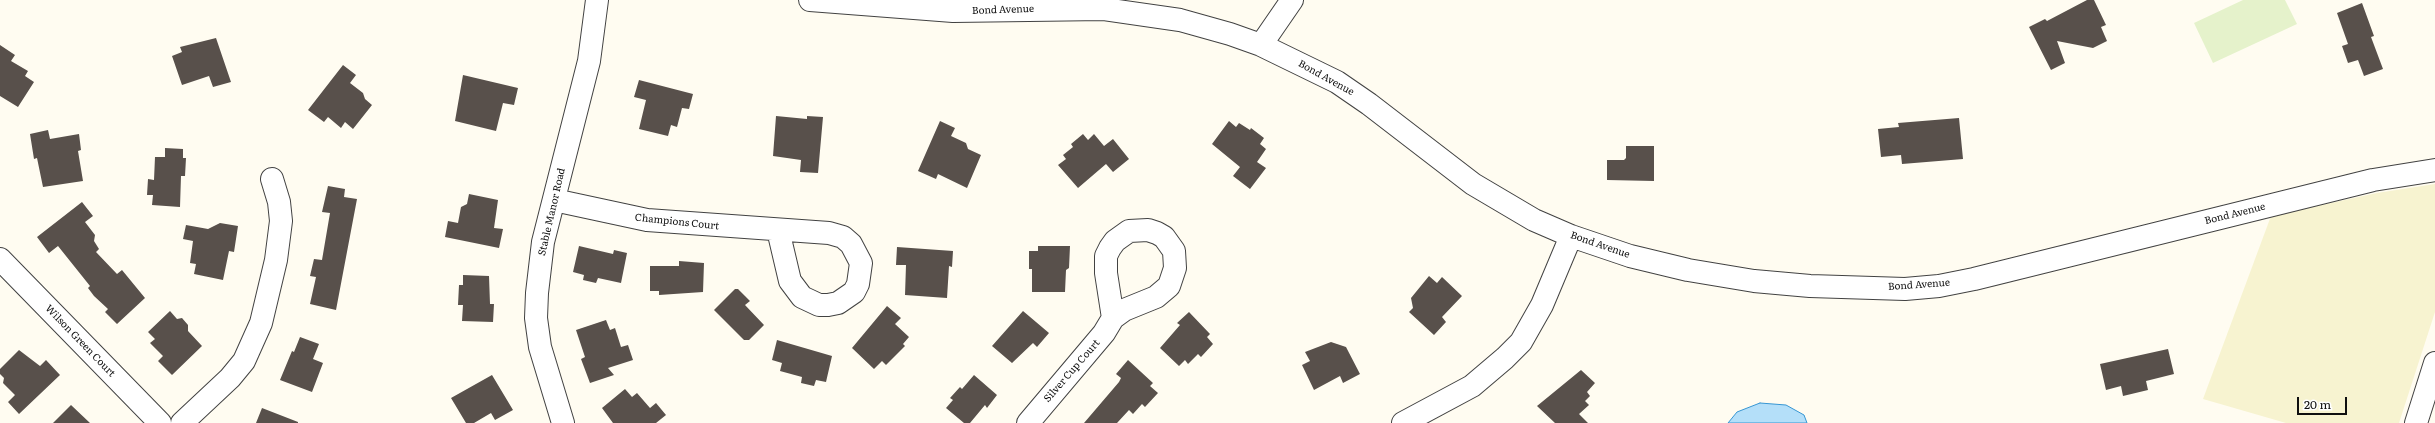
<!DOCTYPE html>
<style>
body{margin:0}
#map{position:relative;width:2435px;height:423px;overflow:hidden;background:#fffcf1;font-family:Literata,serif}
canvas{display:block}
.scale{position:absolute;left:2297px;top:397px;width:50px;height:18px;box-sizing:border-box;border:2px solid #0f0f0f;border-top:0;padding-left:5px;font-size:12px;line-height:14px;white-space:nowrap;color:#0f0f0f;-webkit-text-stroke:3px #fff;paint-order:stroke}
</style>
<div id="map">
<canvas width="2435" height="423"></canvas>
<div class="scale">20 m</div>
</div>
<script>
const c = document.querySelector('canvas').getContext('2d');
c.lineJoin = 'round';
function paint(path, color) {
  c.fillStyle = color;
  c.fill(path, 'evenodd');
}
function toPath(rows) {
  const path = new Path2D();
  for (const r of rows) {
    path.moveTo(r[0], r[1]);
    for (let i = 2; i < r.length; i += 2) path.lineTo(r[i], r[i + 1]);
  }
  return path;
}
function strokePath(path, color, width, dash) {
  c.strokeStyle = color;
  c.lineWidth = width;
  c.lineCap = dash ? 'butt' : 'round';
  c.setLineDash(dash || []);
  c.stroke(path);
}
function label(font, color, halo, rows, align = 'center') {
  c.font = font + ' Literata,serif';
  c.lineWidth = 4;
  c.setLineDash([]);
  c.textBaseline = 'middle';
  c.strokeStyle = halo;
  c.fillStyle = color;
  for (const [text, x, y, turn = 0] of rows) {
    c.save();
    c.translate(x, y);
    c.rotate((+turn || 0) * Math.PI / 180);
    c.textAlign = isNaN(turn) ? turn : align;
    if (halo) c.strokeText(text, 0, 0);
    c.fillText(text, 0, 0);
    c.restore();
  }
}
const farmland = toPath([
 [2435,184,2435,312,2399,423,2286,423,2203,399,2271,216,2377,193]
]);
const pitch = toPath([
 [2243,0,2285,0,2297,24,2213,63,2194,23]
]);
const water = toPath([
 [1760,403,1786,405,1804,415,1807,423,1728,423,1737,412,1760,403]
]);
const building = toPath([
 [2087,0,2094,0,2106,25,2101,27,2107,41,2093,48,2057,41,2065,63,2051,70,2029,27,2045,19,2047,21],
 [2362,3,2374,36,2371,37,2383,69,2364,76,2358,60,2348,63,2342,46,2348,44,2337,13],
 [216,38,231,82,213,87,209,76,182,85,172,56,182,52,180,47],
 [0,45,15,55,11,61,28,71,25,76,34,82,18,107,0,96],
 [343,65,356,75,350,83,363,93,365,99,372,105,353,129,345,122,341,128,328,117,324,122,308,110],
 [463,75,518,88,514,105,503,103,496,131,455,121],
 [639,80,693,94,689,109,682,108,677,127,671,125,668,136,639,129,646,100,634,97],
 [776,116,807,119,807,116,823,117,818,173,800,172,801,160,773,156],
 [1959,118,1963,159,1902,164,1901,155,1881,157,1878,129,1899,127,1898,123],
 [940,121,955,128,951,136,966,143,968,149,981,155,967,188,938,174,936,179,918,171],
 [1229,121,1236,127,1239,123,1250,130,1251,128,1264,138,1260,144,1266,149,1257,162,1266,168,1250,189,1233,176,1240,167,1212,144],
 [48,130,50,139,79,134,81,150,78,151,83,181,43,187,37,158,34,159,30,134],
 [1083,134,1088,140,1094,134,1104,146,1113,139,1129,159,1113,172,1106,164,1078,188,1058,165,1066,159,1063,155,1073,147,1071,144],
 [1626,146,1654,146,1654,181,1607,180,1607,160,1624,160,1626,158],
 [165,148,183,149,183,158,186,158,185,176,181,176,180,207,152,205,153,195,147,195,148,179,154,180,155,157,165,157],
 [328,186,345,189,344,197,357,199,336,310,310,304,316,277,310,276,314,259,322,260,330,213,322,212],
 [469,194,498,200,494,228,503,229,499,248,445,237,448,221,458,223,461,207,467,204],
 [82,202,93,216,85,222,95,235,94,241,99,249,96,252,117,274,122,270,145,298,117,324,105,312,108,309,94,296,88,288,90,286,58,246,49,253,37,237],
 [220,223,238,226,234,252,229,251,223,280,194,274,196,264,190,263,193,241,183,239,186,225,208,229],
 [579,246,613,254,614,250,627,253,621,283,598,278,596,283,583,280,584,275,573,272],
 [1038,246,1070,246,1069,268,1066,270,1065,292,1032,292,1032,269,1029,269,1029,251,1038,251],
 [897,247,953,251,952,267,949,266,947,298,905,295,906,265,896,265],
 [679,261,704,263,703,292,659,295,659,291,650,291,650,266,679,266],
 [463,275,489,276,490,304,494,304,493,322,462,321,463,305,458,305,459,285,463,285],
 [1429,276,1437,283,1442,277,1462,296,1442,317,1446,322,1434,335,1409,312,1413,308,1411,298],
 [735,289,738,289,750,301,745,305,764,325,749,340,744,340,714,310],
 [887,306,901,318,895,324,909,337,903,344,905,346,886,365,882,361,874,369,852,348],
 [170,311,177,319,182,318,188,325,188,331,202,346,172,375,158,361,163,356,150,343,155,339,148,332],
 [1023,311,1049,333,1037,347,1033,343,1012,363,992,346],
 [1189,312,1210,334,1207,337,1213,344,1201,357,1198,354,1188,364,1185,360,1179,366,1160,348,1180,325,1177,323],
 [606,320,610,330,615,328,621,347,628,345,633,360,608,368,614,375,590,383,581,359,585,357,576,330],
 [300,337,319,344,313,359,323,363,312,392,280,380,292,351,294,352],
 [777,340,832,356,826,382,816,380,814,386,801,383,802,377,780,371,782,363,772,360],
 [1331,342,1346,347,1360,374,1343,383,1340,376,1314,390,1302,365,1310,361,1305,352],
 [2168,349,2174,374,2146,381,2148,390,2123,396,2121,386,2106,390,2100,364],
 [19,350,40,366,46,360,60,375,19,414,8,402,15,395,3,383,4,378,0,374,0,369],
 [1128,360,1153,383,1150,386,1158,393,1145,407,1142,404,1133,414,1129,410,1117,423,1084,423,1119,382,1121,378,1116,374],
 [1581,370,1595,383,1587,392,1590,396,1585,401,1589,405,1579,414,1588,423,1555,423,1537,406],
 [492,375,513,410,495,420,491,413,474,423,466,423,451,398],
 [974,375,997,395,987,408,985,405,970,423,964,423,946,408,953,400,950,398,960,387,962,389],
 [625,389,632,397,637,393,650,408,656,403,666,415,656,423,613,423,602,408],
 [71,405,90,423,53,423],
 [262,408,298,422,298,423,256,423]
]);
const minor = toPath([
 [810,0,953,11,1104,9,1180,20,1230,34,1261,45,1337,82,1369,104,1473,184,1534,220,1571,236,1630,256,1688,270,1754,281,1810,286,1905,289,1939,286,1974,279,2373,180,2435,170],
 [1261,45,1292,0],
 [554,200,647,220,829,233,843,237,851,244,861,263,858,284,854,292,838,303,828,305,819,305,802,297,790,281,778,230],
 [0,259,160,423],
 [182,423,230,378,244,361,261,323,276,260,281,221,279,202,272,179],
 [563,423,540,347,536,318,537,293,543,242,589,61,597,0],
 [1028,423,1104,333,1113,318,1124,310,1156,297,1169,286,1175,268,1174,251,1164,237,1157,233,1148,230,1129,231,1115,241,1110,248,1106,256,1106,273,1113,318],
 [1403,423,1472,386,1505,358,1521,342,1542,305,1571,236],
 [2416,423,2435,363]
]);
const streetNames = [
 ["Bond Avenue",1003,10,-2],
 ["Bond Avenue",1326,78,29],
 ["Stable Manor Road",552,212,-77],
 ["Bond Avenue",2235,214,-14],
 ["Champions Court",677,222,6],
 ["Bond Avenue",1600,245,19],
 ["Bond Avenue",1919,285,-4],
 ["Wilson Green Court",80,341,46],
 ["Silver Cup Court",1072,371,-49]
];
paint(farmland, '#f7f3d0');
paint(pitch, '#e5f2cb');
paint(water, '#b4dff9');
strokePath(water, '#3796d3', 1);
paint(building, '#58504b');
strokePath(minor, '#424242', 24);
strokePath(minor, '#fff', 22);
label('10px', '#0f0f0f', '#fff', streetNames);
</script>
